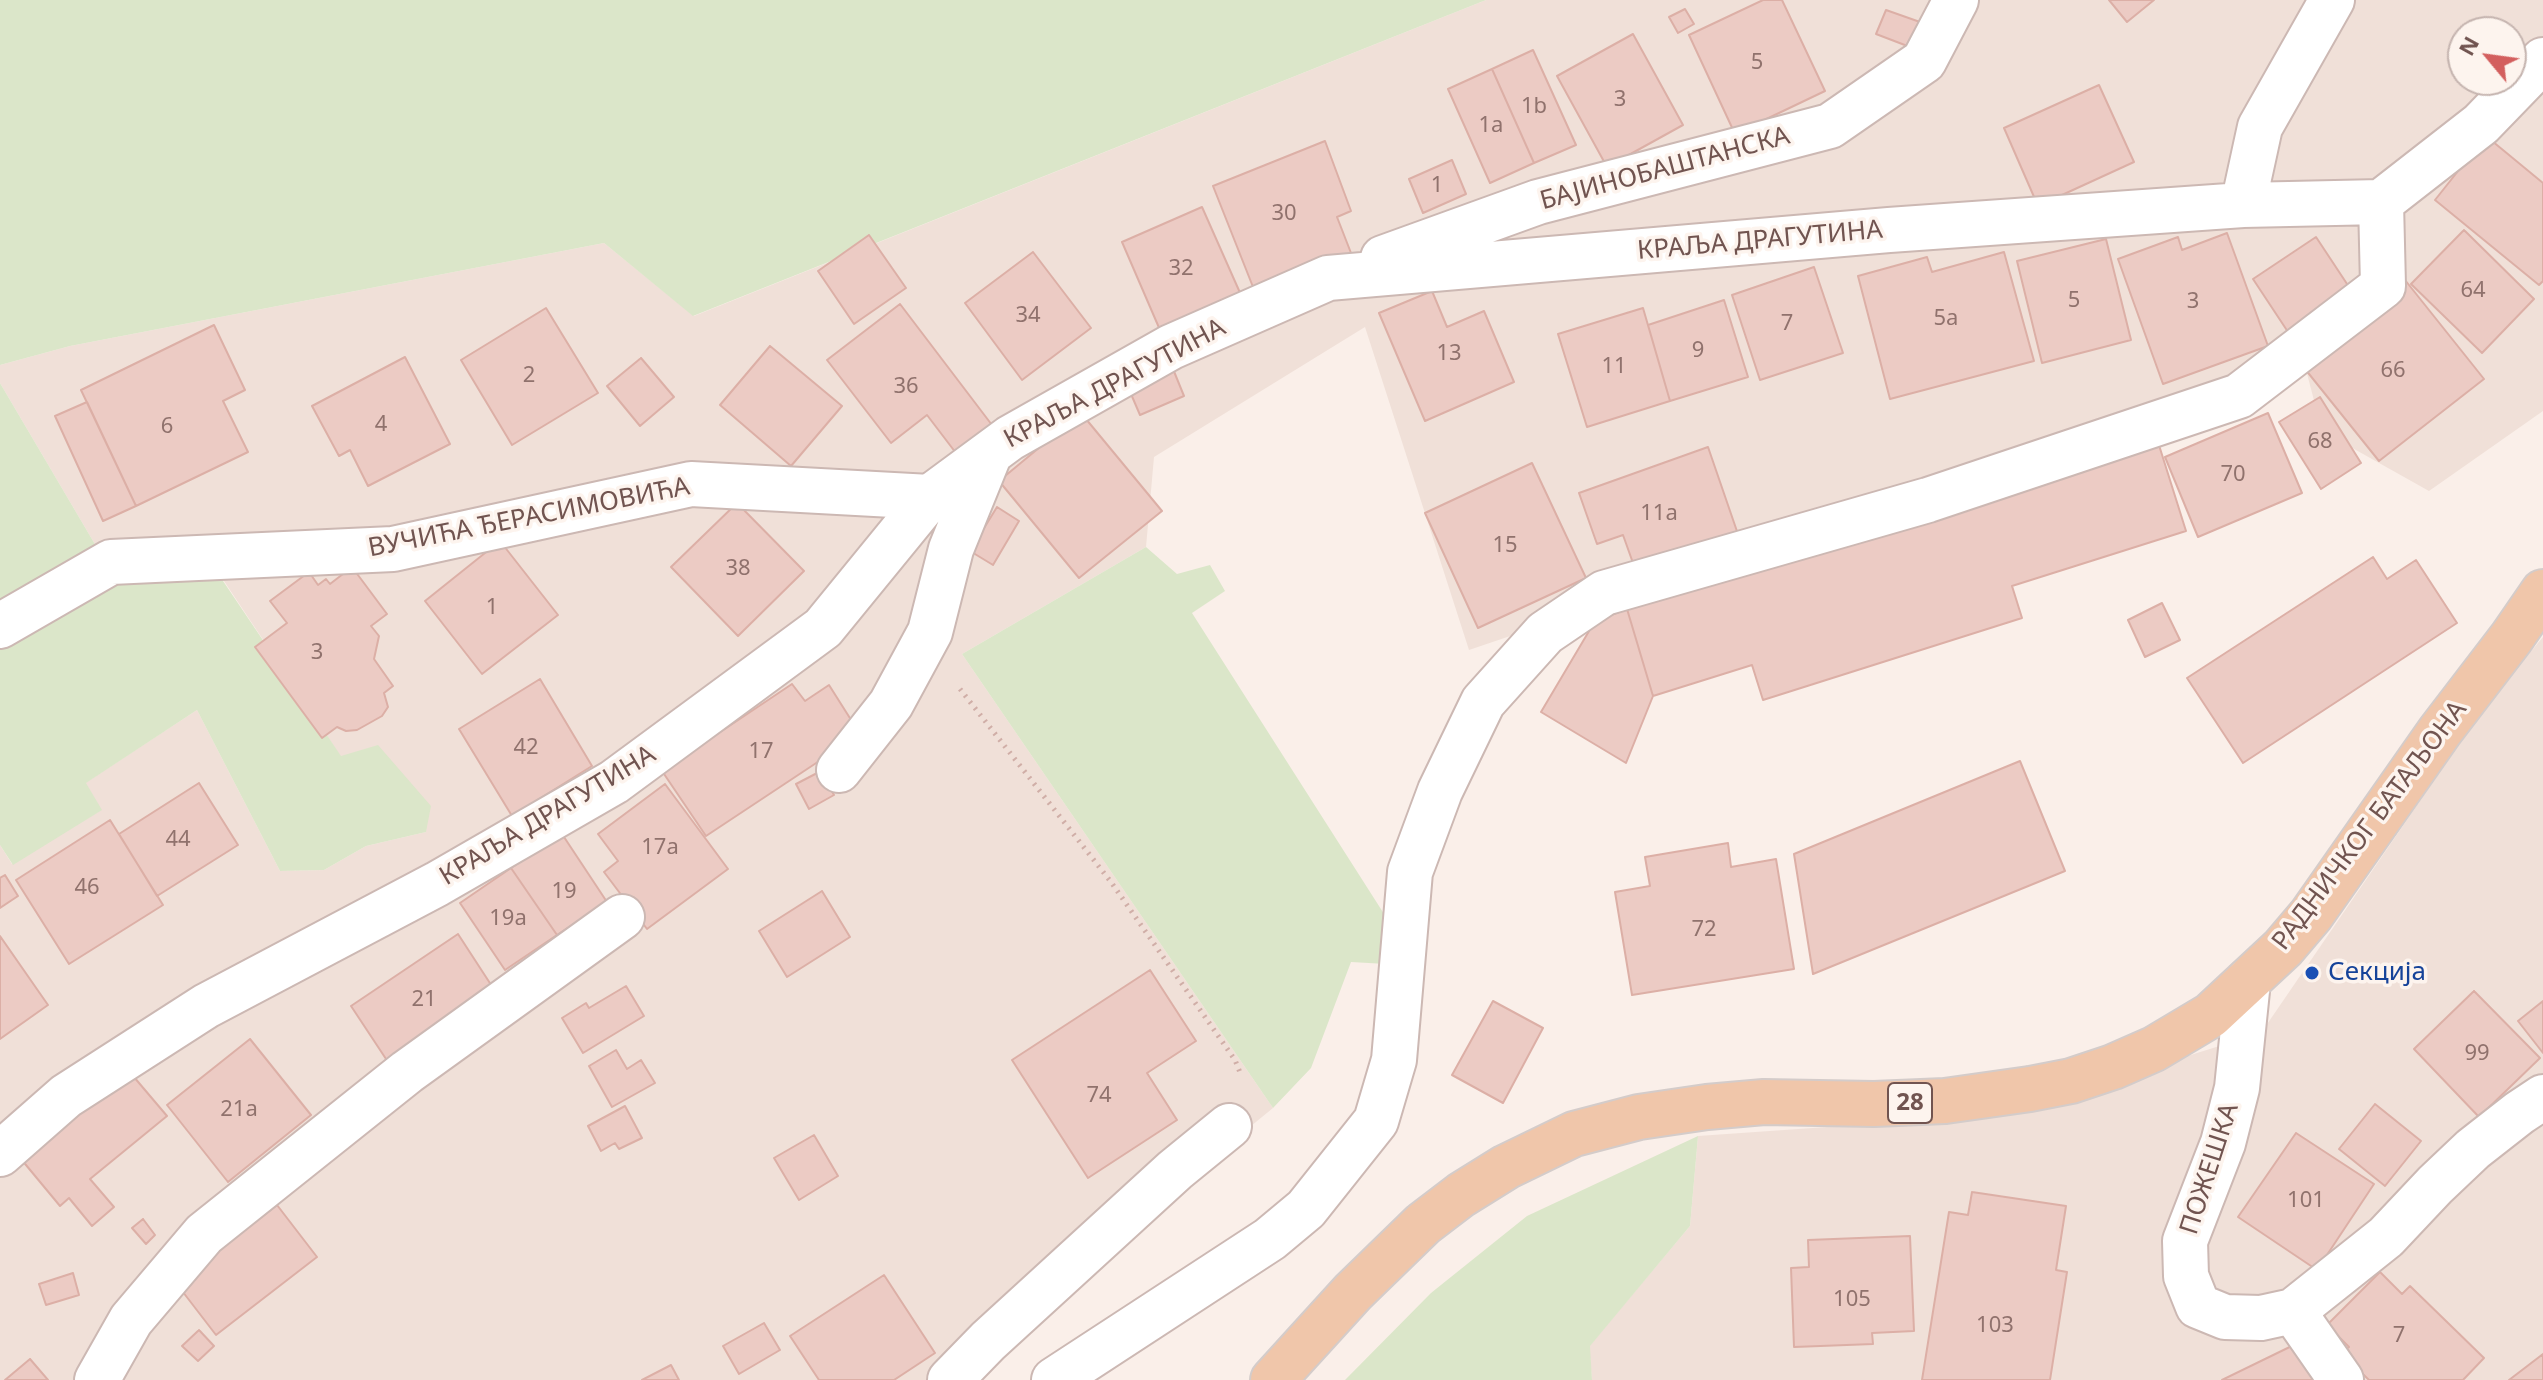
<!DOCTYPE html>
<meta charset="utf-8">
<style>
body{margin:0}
#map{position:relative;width:2543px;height:1380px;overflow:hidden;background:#faefe9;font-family:"Noto Sans",sans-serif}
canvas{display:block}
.north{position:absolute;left:2447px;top:16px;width:80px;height:80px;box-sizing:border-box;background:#fdf4ee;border:2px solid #c5b4af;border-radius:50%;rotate:299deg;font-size:22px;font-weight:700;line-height:32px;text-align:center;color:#715450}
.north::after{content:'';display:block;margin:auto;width:28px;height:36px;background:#d35f5e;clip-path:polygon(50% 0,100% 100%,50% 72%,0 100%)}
</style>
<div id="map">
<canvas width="2543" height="1380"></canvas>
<div class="north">N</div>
</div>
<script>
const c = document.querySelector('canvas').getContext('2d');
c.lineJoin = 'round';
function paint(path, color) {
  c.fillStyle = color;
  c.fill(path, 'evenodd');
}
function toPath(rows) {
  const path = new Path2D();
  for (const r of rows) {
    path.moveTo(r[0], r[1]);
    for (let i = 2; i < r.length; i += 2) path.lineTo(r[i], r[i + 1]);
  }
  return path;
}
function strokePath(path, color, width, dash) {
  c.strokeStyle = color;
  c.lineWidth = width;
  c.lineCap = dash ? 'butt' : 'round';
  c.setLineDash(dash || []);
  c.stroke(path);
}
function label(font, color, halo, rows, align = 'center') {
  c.font = font + ' "Noto Sans",sans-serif';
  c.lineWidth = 7;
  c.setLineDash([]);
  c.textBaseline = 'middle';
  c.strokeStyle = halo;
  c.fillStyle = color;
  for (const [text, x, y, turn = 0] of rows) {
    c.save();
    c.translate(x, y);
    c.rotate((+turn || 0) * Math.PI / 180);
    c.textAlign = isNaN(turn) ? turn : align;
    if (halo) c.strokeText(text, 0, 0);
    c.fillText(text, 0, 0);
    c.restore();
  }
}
const residential = toPath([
 [1486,0,2543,0,2543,411,2429,491,2322,431,2305,366,1469,650,1365,327,1154,457,1146,547,962,654,1273,1108,941,1380,0,1380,0,845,12,864,101,810,85,783,197,710,280,871,324,870,366,846,426,832,341,757,222,578,119,585,0,383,0,365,70,346,604,243,694,316],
 [2463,32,2511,32,2511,80,2463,80],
 [2543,637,2543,1380,1592,1380,1589,1346,1690,1226,1698,1136,1999,1115,2261,1033,2485,706]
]);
const green = toPath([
 [0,0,1486,0,693,316,604,243,70,346,0,365],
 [0,383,119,585,221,578,341,756,378,745,431,806,426,832,366,846,324,870,280,871,197,710,86,783,102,810,13,865,0,845],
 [1146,547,1177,574,1210,565,1225,591,1192,613,1386,917,1386,964,1351,962,1311,1068,1273,1108,962,654],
 [1698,1136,1690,1226,1590,1346,1592,1380,1345,1380,1431,1293,1527,1216]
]);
const building = toPath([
 [1763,0,1782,0,1825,91,1735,134,1689,35,1763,0],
 [2109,0,2154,0,2127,22,2109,0],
 [1685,9,1694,24,1678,33,1669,17,1685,9],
 [1886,10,1920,22,1910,47,1876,34,1886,10],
 [1633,34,1683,125,1607,167,1557,76,1633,34],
 [1533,50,1576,145,1534,163,1492,69,1533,50],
 [1492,69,1534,163,1490,183,1448,89,1492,69],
 [2099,85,2134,162,2038,206,2004,128,2099,85],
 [2486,136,2543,183,2543,281,2539,285,2435,200,2486,136],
 [1325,141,1351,211,1337,217,1351,253,1255,292,1213,186,1325,141],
 [1452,160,1466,194,1423,213,1409,179,1452,160],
 [1202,207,1241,295,1160,330,1122,242,1202,207],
 [2464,230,2534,299,2482,353,2411,284,2464,230],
 [2227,233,2268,346,2163,384,2118,259,2178,237,2182,250,2227,233],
 [869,235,906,288,854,324,818,271,869,235],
 [2316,237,2355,296,2292,338,2253,279,2316,237],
 [2106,239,2131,340,2042,363,2017,261,2106,239],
 [1033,252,1091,328,1022,380,965,303,1033,252],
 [2004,252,2034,361,1890,399,1858,276,1927,257,1932,272,2004,252],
 [1814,267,1843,353,1760,380,1732,295,1814,267],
 [2405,280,2484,379,2379,461,2301,364,2405,280],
 [1432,291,1447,327,1484,311,1514,382,1425,421,1379,313,1432,291],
 [1724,300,1748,377,1670,401,1648,325,1724,300],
 [900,304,995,429,959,457,927,415,891,443,827,360,900,304],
 [546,308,598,393,512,445,461,360,546,308],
 [1643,308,1670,401,1587,427,1558,334,1643,308],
 [214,325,245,390,223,401,248,452,136,506,81,390,214,325],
 [770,346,842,406,791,466,720,405,770,346],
 [405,357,450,444,368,486,350,450,339,456,312,406,405,357],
 [641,358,674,397,640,426,607,386,641,358],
 [1173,369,1184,396,1140,415,1128,387,1173,369],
 [2320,397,2361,463,2321,489,2279,422,2320,397],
 [87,402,136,506,103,521,55,416,87,402],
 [1081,413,1162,511,1079,578,999,481,1081,413],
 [2268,413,2302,493,2198,537,2165,457,2268,413],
 [2158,442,2186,531,2012,586,2022,618,1763,700,1752,665,1653,696,1627,609,2158,442],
 [1708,447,1740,540,1638,577,1623,535,1597,544,1579,493,1708,447],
 [1532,463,1586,578,1478,628,1425,513,1532,463],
 [737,503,804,571,738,636,671,567,737,503],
 [997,507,1019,521,993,565,970,551,997,507],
 [500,541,558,615,482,674,425,601,500,541],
 [2373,557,2387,579,2416,560,2457,623,2243,763,2187,678,2373,557],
 [352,567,387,614,371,626,379,636,374,659,393,686,384,693,388,707,382,716,357,730,346,731,337,727,322,738,255,647,287,623,270,601,309,572,318,585,326,579,330,584,352,567],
 [2162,603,2180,640,2145,657,2128,620,2162,603],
 [1627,609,1653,696,1626,763,1541,712,1595,621,1627,609],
 [540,679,592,766,512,816,459,729,540,679],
 [792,684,805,701,829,685,860,734,706,836,662,771,792,684],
 [2020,761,2065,871,1813,974,1794,854,2020,761],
 [821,771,834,795,809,809,796,784,821,771],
 [199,783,238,845,157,896,119,834,199,783],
 [665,784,728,869,647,929,604,872,618,861,598,834,665,784],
 [110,820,163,905,69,964,16,880,110,820],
 [562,834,607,902,557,935,511,868,562,834],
 [1728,843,1731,867,1776,859,1794,969,1632,995,1615,892,1650,886,1645,857,1728,843],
 [511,868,557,935,505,970,460,903,511,868],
 [5,875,18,896,0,908,0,878,5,875],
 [822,891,850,937,787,977,759,931,822,891],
 [458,934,497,994,390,1065,351,1006,458,934],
 [0,936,48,1005,0,1039,0,936],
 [1150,970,1196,1041,1147,1073,1177,1120,1088,1178,1012,1060,1150,970],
 [626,986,644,1016,583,1053,562,1018,586,1003,589,1008,626,986],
 [2474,991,2540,1058,2479,1117,2414,1049,2474,991],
 [1493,1001,1543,1028,1503,1103,1452,1075,1493,1001],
 [2543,1001,2543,1053,2518,1021,2543,1001],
 [250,1039,311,1115,228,1182,167,1105,250,1039],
 [616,1050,627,1069,641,1060,655,1083,612,1107,589,1066,616,1050],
 [128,1070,167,1116,90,1179,114,1207,92,1226,69,1198,60,1206,21,1159,128,1070],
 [2375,1104,2421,1141,2385,1186,2339,1149,2375,1104],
 [625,1106,642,1138,619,1149,615,1143,601,1151,588,1126,625,1106],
 [2296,1133,2374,1184,2317,1270,2238,1217,2296,1133],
 [814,1135,838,1176,799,1200,774,1158,814,1135],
 [1972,1192,2066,1206,2056,1270,2067,1272,2050,1380,1922,1380,1949,1212,1968,1215,1972,1192],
 [277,1205,317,1257,216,1335,176,1283,277,1205],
 [143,1219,155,1235,146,1244,132,1228,143,1219],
 [1910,1236,1914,1331,1872,1333,1873,1344,1794,1347,1791,1268,1809,1267,1808,1240,1910,1236],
 [2380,1272,2402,1294,2410,1286,2484,1358,2463,1380,2369,1380,2341,1353,2349,1347,2327,1325,2380,1272],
 [73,1273,79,1295,46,1305,39,1284,73,1273],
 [884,1275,935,1353,894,1380,819,1380,790,1336,884,1275],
 [764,1323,780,1350,739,1374,723,1346,764,1323],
 [199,1330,214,1346,198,1361,182,1346,199,1330],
 [2302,1341,2320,1380,2222,1380,2302,1341],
 [2543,1354,2543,1380,2509,1380,2543,1354],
 [30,1359,48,1380,5,1380,30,1359],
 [671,1365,679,1380,642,1380,671,1365]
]);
const path = toPath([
 [960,689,1111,882,1235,1060,1241,1075]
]);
const minor = toPath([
 [2243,205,2260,127,2332,0],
 [1383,258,1538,202,1830,126,1924,61,1956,0],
 [0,626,111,562,393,549,691,484,930,497],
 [839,770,891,704,930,632,951,549,990,453],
 [2248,981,2237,1088,2223,1143,2185,1241,2186,1276,2198,1306,2225,1317,2261,1318,2293,1311,2386,1237,2435,1185,2473,1149,2519,1113,2543,1097],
 [0,1154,66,1096,206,1006,437,884,614,782,823,628,930,497,1010,438,1171,347,1328,278,1889,230,2243,205,2381,202,2481,124,2543,60],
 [2293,1311,2341,1380],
 [97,1380,131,1320,204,1234,407,1072,622,917],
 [950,1380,988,1341,1175,1170,1229,1126],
 [1054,1380,1270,1239,1306,1209,1376,1121,1394,1060,1410,872,1440,791,1483,702,1545,633,1604,593,1928,500,2239,396,2383,286,2381,202]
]);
const major = toPath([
 [1273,1380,1353,1292,1423,1224,1461,1195,1506,1167,1574,1134,1639,1117,1707,1107,1764,1102,1874,1104,1945,1101,2030,1089,2071,1081,2113,1067,2154,1049,2211,1015,2283,948,2311,915,2440,731,2512,637,2543,592]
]);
const markers = [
 [2312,973,8,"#1a4fb4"]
];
const numberNames = [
 ["5",1757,63],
 ["3",1620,100],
 ["1b",1534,107],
 ["1a",1491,126],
 ["1",1437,186],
 ["30",1284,214],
 ["32",1181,269],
 ["64",2473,291],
 ["5",2074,301],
 ["3",2193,302],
 ["34",1028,316],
 ["5a",1946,319],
 ["7",1787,324],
 ["9",1698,351],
 ["13",1449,354],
 ["11",1614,367],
 ["66",2393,371],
 ["2",529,376],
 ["36",906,387],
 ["4",381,425],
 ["6",167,427],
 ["68",2320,442],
 ["70",2233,475],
 ["11a",1659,514],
 ["15",1505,546],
 ["38",738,569],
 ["1",492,608],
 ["3",317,653],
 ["42",526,748],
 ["17",761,752],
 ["44",178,840],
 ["17a",660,848],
 ["46",87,888],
 ["19",564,892],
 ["19a",508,919],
 ["72",1704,930],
 ["21",424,1000],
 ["99",2477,1054],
 ["74",1099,1096],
 ["21a",239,1110],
 ["101",2306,1201],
 ["105",1852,1300],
 ["103",1995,1326],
 ["7",2399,1336]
];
const shields = [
 [1910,1103,44]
];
const shieldNames = [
 ["28",1910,1103]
];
const streetNames = [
 ["БАЈИНОБАШТАНСКА",1665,169,-15],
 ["КРАЉА ДРАГУТИНА",1760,241,-5],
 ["КРАЉА ДРАГУТИНА",1115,384,-28],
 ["ВУЧИЋА ЂЕРАСИМОВИЋА",529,518,-11],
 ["КРАЉА ДРАГУТИНА",548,816,-31],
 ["РАДНИЧКОГ БАТАЉОНА",2370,826,-53],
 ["ПОЖЕШКА",2210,1169,-72]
];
const transitNames = [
 ["Секција",2328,973]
];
paint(residential, '#f0e0d8');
paint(green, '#dbe6c9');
paint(building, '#eccbc4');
strokePath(building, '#dcafa6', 2);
strokePath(minor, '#ccb8b3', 48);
strokePath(major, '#d4ccca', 48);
strokePath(path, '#d0aea7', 5, [2, 6]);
strokePath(minor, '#fff', 44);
strokePath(major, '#f0c6aa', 44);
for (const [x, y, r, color] of markers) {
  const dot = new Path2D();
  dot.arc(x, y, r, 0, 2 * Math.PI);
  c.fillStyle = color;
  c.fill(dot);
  strokePath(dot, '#fdf4ee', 3);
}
label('22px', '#90726d', null, numberNames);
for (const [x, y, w] of shields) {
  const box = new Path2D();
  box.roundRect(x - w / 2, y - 20, w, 40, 6);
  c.fillStyle = '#fdf4ee';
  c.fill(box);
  strokePath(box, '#715450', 2);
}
label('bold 24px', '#715450', null, shieldNames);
label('26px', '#715450', '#fdf4ee', streetNames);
label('26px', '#164399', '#fdf4ee', transitNames, 'left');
</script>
